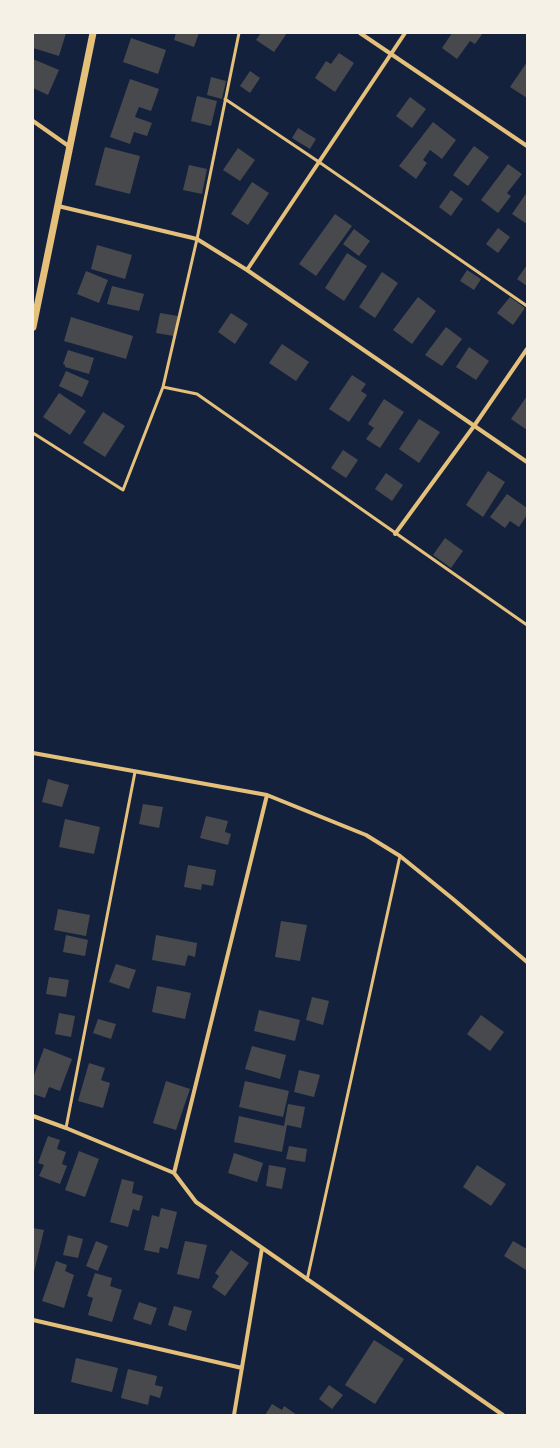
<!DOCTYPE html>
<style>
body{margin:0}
#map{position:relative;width:560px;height:1448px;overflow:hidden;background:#14213d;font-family:"IBM Plex Serif",serif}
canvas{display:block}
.frame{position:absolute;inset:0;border:34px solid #f6f1e7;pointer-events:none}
</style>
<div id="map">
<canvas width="560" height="1448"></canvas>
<div class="frame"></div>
</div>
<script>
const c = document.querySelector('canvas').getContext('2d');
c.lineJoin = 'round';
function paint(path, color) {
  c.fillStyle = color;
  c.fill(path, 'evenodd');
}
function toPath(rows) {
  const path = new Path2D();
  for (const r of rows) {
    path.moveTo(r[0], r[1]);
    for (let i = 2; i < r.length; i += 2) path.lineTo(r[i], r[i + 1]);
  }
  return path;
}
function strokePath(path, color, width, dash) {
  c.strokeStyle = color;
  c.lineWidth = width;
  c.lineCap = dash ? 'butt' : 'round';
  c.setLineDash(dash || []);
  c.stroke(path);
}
const building = toPath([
 [33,33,66,33,59,56,33,48],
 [176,33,199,33,194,47,174,40],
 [261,33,287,33,274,52,256,40],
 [452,33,483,33,475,44,470,41,457,59,442,48],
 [131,38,166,50,158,74,123,62],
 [339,53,354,63,335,92,315,78,326,61,331,64],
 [33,59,59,70,48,95,33,88],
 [527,62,527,98,510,87],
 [250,71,260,78,250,93,240,86],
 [211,77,226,81,222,99,207,95],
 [130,79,159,89,151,111,139,107,135,117,152,123,147,136,134,132,130,144,110,137],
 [197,96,217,101,211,126,191,121],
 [410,97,426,109,412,128,396,116],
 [433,122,456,140,442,159,430,150,423,160,427,163,416,179,399,166],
 [298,128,316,139,310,149,292,138],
 [474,146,489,157,468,186,453,175],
 [105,147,140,156,130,194,95,185],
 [238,148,255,160,240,181,223,170],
 [508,164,522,174,507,193,511,196,498,213,481,200],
 [189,165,207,169,202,194,183,190],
 [252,182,269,193,248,225,231,214],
 [451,190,463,199,451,216,439,207],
 [527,192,527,224,512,214],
 [335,214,352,226,316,276,299,264],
 [498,228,510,237,498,253,486,244],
 [354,229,370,241,359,256,343,244],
 [97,245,132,255,125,279,91,269],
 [347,253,367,266,344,301,325,288],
 [527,265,527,286,517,279],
 [467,270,481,279,474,290,460,281],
 [86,271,108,280,99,303,77,294],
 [382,272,398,283,375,318,359,307],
 [112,286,144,294,139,311,107,304],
 [418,297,436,311,412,344,393,330],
 [510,297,525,308,513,325,497,313],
 [160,313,178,316,174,336,156,333],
 [231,313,248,324,235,344,218,332],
 [71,317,133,336,126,359,64,341],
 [446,327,462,339,442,366,425,355],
 [282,344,309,362,296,381,269,363],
 [469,347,489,361,476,380,456,367],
 [68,350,94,358,89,374,65,367,65,365,63,364],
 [66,371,89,381,82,397,59,386],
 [352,375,366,384,361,391,367,395,349,422,329,409],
 [59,393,86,411,70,435,43,417],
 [527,396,527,430,511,419],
 [384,399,404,412,380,448,366,439,374,428,368,424],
 [103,412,125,426,105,457,83,443],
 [419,419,440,432,419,463,399,449],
 [343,450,358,460,346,478,331,468],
 [488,471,505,482,483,517,466,505],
 [386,473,403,485,392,501,375,489],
 [507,494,527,508,527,515,519,527,510,521,505,528,490,517],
 [445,538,463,551,451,568,433,555],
 [48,779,69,785,62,807,42,802],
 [143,804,163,807,159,828,139,824],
 [206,816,228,821,225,832,231,834,228,845,200,838],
 [65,819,100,827,94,854,59,847],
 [188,865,216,870,213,886,202,884,201,890,184,887],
 [58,909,90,915,86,936,54,930],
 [281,921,307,925,300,961,275,957],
 [66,935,88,940,85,956,63,952],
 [156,935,197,943,195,957,188,955,185,966,152,960],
 [116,964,136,970,129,989,109,982],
 [49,977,69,980,66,997,46,994],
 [157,986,191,993,185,1019,152,1012],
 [312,997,329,1001,323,1025,306,1020],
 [259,1010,300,1020,295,1041,254,1031],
 [59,1013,75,1016,71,1037,55,1034],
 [481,1015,504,1032,490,1051,467,1034],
 [98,1019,116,1024,111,1039,93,1033],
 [252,1046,286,1055,280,1079,245,1069],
 [44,1048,72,1059,60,1091,49,1087,45,1098,33,1094,33,1078],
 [89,1063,105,1068,101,1080,110,1083,103,1108,78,1101],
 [299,1070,320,1075,314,1097,294,1092],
 [166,1081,190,1089,176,1130,153,1123],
 [245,1081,289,1091,283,1117,239,1107],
 [288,1104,305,1107,301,1128,287,1125,282,1152,234,1142,239,1116,284,1126],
 [48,1136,60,1140,57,1149,66,1152,62,1164,67,1166,60,1184,39,1176,44,1165,38,1163],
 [289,1146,307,1149,305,1162,286,1159],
 [79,1151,99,1159,85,1197,65,1190],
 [234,1153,263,1163,257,1182,228,1173],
 [269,1165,286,1168,282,1189,266,1186],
 [477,1165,506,1184,491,1206,463,1187],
 [122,1179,134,1182,132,1193,143,1196,139,1211,133,1209,128,1227,110,1222],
 [161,1208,177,1212,168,1249,160,1247,159,1253,144,1250,152,1215,159,1217],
 [33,1228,44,1230,34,1272,33,1272],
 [68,1235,83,1239,78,1258,63,1255],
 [96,1241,108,1246,98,1271,86,1266],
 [185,1241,207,1245,199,1279,177,1274],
 [513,1241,527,1249,527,1268,526,1270,504,1256],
 [231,1250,249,1263,225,1296,212,1287,219,1276,215,1273],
 [56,1261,67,1265,65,1271,74,1275,64,1308,42,1301],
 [95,1273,112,1278,110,1286,122,1290,112,1322,88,1315,93,1298,87,1296],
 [139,1302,157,1308,151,1325,133,1319],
 [174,1306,192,1311,186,1331,168,1325],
 [374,1340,404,1359,375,1404,345,1385],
 [76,1358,118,1368,112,1392,71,1382],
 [128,1369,157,1376,155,1385,163,1387,160,1398,150,1395,148,1405,121,1398],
 [329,1385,343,1395,332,1409,319,1399],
 [272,1404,282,1410,284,1406,297,1415,265,1415]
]);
const service = toPath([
 [225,99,319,162,527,306],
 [163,387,197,394,527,625],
 [33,433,123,490,163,387,197,239,239,33],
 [66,1128,135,772],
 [307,1280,400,856]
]);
const minor = toPath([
 [360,33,527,146],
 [33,121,70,147],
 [58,206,197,239,247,270,527,462],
 [247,270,405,33],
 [395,534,474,426,527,349],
 [33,753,267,795,366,835,400,856,453,899,527,962],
 [33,1116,66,1128,174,1173,196,1202,503,1415],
 [174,1173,267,795],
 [33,1320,242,1368],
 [234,1415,262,1248]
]);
const tertiary = toPath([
 [33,327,93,33]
]);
paint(building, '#48494c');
strokePath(service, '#e5c07b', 3);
strokePath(minor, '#e5c07b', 4);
strokePath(tertiary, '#e5c07b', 7);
</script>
